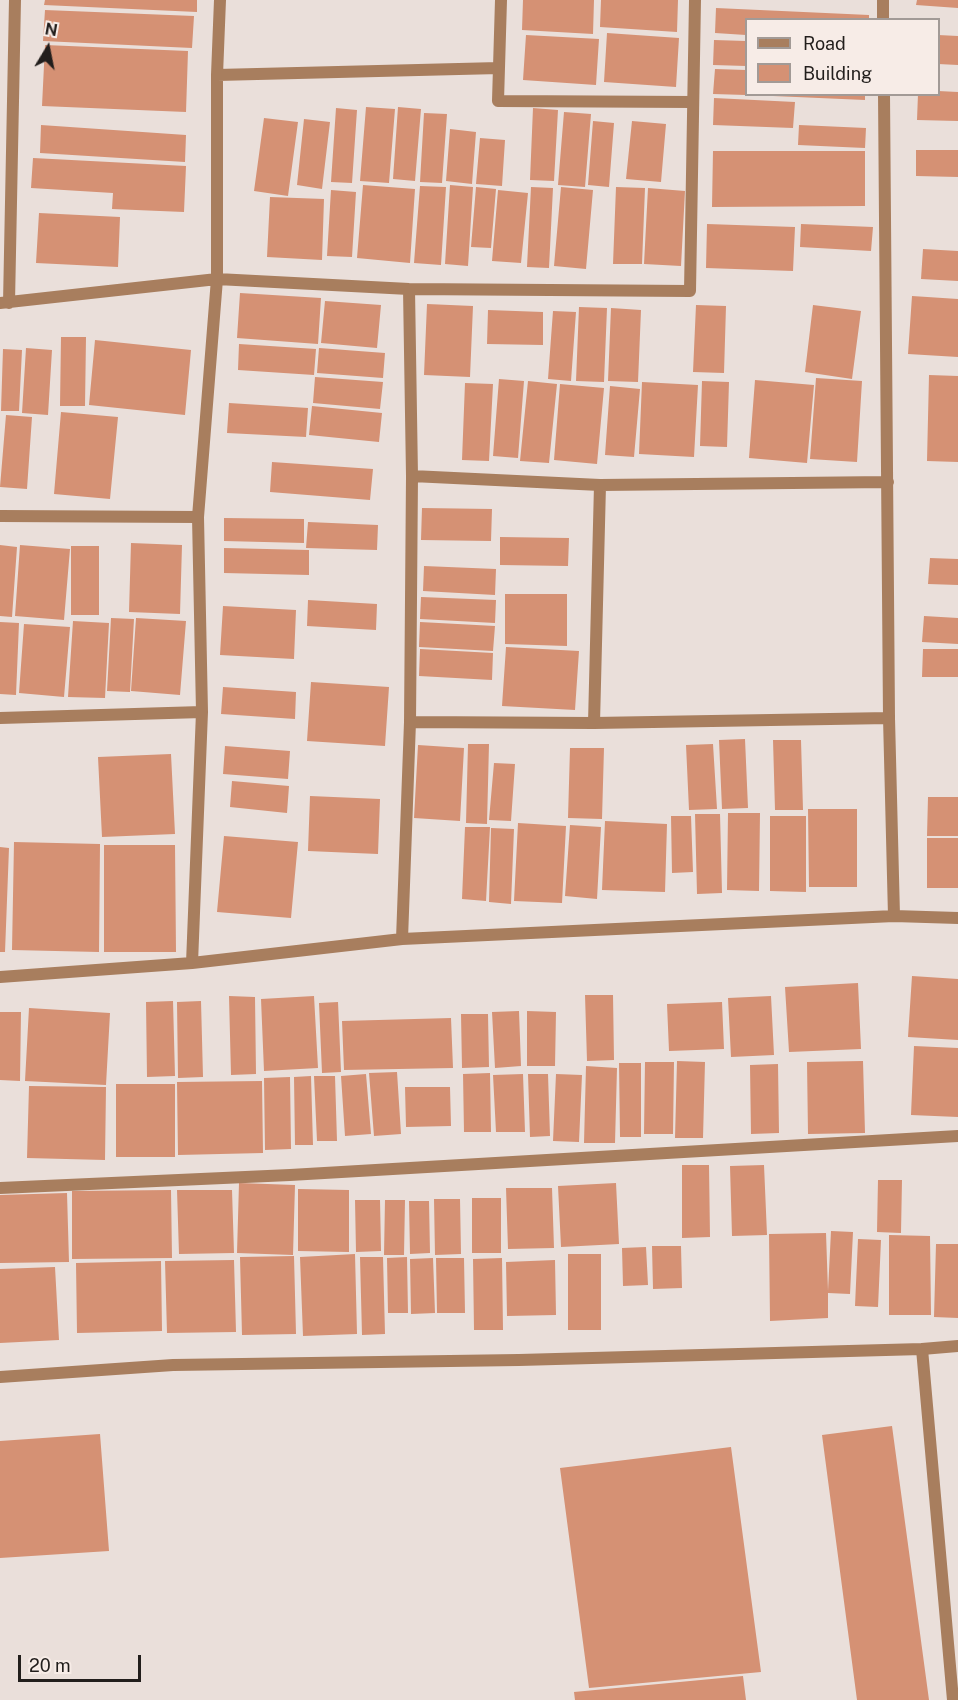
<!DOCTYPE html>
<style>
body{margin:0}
#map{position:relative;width:958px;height:1700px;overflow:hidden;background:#eadfda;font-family:"Public Sans",sans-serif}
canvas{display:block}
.legend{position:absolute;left:745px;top:18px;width:195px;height:78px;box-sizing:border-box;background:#f7ece7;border:2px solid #a29a96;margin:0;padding:8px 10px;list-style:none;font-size:18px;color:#221e1c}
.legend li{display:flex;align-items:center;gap:12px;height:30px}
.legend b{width:30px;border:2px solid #a29a96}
.north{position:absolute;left:18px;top:18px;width:60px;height:60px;-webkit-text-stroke:4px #f7ece7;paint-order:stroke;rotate:10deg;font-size:16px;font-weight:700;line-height:24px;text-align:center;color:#221e1c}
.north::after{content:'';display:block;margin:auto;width:21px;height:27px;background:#221e1c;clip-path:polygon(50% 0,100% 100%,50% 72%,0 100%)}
.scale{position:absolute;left:18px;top:1655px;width:123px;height:27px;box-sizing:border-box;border:3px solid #221e1c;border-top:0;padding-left:8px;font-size:18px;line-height:21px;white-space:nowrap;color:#221e1c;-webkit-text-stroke:4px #f7ece7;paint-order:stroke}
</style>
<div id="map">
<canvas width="958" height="1700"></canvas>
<ul class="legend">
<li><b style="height:8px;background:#a87e5e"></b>Road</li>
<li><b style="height:16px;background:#d59174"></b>Building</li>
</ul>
<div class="north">N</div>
<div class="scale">20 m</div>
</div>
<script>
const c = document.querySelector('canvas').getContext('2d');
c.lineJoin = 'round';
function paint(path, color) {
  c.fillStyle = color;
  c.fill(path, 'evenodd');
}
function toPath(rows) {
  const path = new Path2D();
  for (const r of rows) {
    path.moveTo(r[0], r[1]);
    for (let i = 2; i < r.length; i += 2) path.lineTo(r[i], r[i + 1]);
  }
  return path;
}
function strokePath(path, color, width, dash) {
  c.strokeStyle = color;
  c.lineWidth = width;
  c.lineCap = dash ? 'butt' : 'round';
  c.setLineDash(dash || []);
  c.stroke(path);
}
const building = toPath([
 [45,0,197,0,197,12,44,5],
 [523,0,594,0,593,34,522,30],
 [601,0,678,0,677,32,600,27],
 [917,0,958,0,958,8,916,5],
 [716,8,869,15,869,20,746,20,746,35,715,33],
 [45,10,194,16,192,48,43,41],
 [607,33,679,38,676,87,604,82],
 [526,35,599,39,596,85,523,80],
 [938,35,958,36,958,65,938,64],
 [714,40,746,41,746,66,713,65],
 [45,45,188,51,186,112,42,106],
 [715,69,746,70,746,95,713,94],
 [938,91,958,92,958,121,917,120,918,94,938,94],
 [773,94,865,94,865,100,773,96],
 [714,98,795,102,793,128,713,125],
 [366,107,395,109,389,183,360,181],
 [398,107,421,109,415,181,393,179],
 [336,108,357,110,352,183,331,182],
 [533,108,558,110,554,181,530,180],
 [564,112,591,114,585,187,558,185],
 [424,113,447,114,442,183,420,182],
 [264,118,298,122,288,196,254,191],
 [304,119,330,122,322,189,297,185],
 [593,121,614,123,609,187,588,185],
 [632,121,666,124,661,182,626,179],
 [41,125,186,135,185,162,40,153],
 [799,125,866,128,865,148,798,145],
 [450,129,476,132,472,184,446,181],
 [480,138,505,140,502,186,476,184],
 [916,150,958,150,958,177,916,176],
 [713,151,865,151,865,206,712,207],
 [33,158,186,166,184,212,112,209,113,193,31,188],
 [363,185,415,189,410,263,357,258],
 [450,185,473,187,468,266,445,264],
 [420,186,446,187,441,265,414,263],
 [476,187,496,189,491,248,471,247],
 [531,187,553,188,549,268,527,267],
 [561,187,593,190,586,269,554,266],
 [616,187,645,188,642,264,613,264],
 [648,188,685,191,681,266,644,264],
 [331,190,356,192,352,257,327,256],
 [498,190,528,193,521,263,492,261],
 [270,197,324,199,322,260,267,257],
 [39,213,120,217,118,267,36,263],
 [707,224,795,227,793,271,706,268],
 [801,224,873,227,871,251,800,247],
 [923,249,958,251,958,281,921,279],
 [240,293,321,298,318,344,237,338],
 [912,296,958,299,958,357,908,354],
 [325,301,381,305,377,348,321,343],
 [427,304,473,306,470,377,424,375],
 [696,305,726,306,724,373,693,372],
 [813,305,861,311,852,379,805,372],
 [579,307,607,308,604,382,576,381],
 [611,308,641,310,638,382,608,381],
 [488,310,543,312,543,345,487,344],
 [553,311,576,312,571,381,548,379],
 [61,337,86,337,85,406,60,406],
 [95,340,191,350,185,415,89,405],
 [239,344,316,349,314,375,238,370],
 [26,348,52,350,48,415,22,413],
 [319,348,385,353,383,378,317,373],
 [3,349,22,350,19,411,1,411],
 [929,375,958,376,958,462,927,461],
 [315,377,383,382,380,409,313,403],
 [816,378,862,381,857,462,810,459],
 [499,379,524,381,518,458,493,456],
 [755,380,814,385,807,463,749,458],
 [528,381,557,384,549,463,520,461],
 [702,381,729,382,727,447,700,446],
 [642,382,698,385,694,457,639,454],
 [465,383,493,384,489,461,462,460],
 [560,384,604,388,597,464,554,460],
 [610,386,640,389,634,457,605,455],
 [229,403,308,408,306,437,227,433],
 [312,406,382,413,379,442,309,435],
 [61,412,118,417,110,499,54,494],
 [6,415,32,417,27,489,0,487],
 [272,462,373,469,370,500,270,492],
 [422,508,492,509,491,541,421,540],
 [224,518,304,519,304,543,224,541],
 [308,522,378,525,377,550,306,548],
 [500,537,569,538,568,566,500,565],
 [131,543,182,545,180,614,129,612],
 [0,545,17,547,12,617,0,616],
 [20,545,70,549,64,620,15,616],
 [71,546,99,546,99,615,71,615],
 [224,548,309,550,309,575,224,573],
 [930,558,958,559,958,585,928,584],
 [424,566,496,569,495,595,423,591],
 [505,594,567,594,567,646,505,644],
 [421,597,496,600,495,623,420,619],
 [308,600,377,604,376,630,307,626],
 [223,606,296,610,294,659,220,655],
 [924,616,958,618,958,644,922,642],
 [111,618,134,619,130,692,107,691],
 [136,618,186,621,180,695,131,691],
 [73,621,109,623,105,698,68,697],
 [0,622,19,623,16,695,0,694],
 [420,622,495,626,493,651,419,647],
 [24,624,70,627,64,697,19,693],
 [506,647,579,651,575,710,502,706],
 [420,649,493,653,492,680,419,676],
 [923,649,958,649,958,677,922,677],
 [311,682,389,687,385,746,307,741],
 [223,687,296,692,295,719,221,714],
 [745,739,748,808,722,809,719,740],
 [773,740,801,740,803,810,775,810],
 [468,744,489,744,487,824,466,823],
 [713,744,717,809,689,810,686,745],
 [418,745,464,748,460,821,414,818],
 [225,746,290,751,288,779,223,774],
 [570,748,604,748,602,819,568,818],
 [171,754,175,834,102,837,98,757],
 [494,763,515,764,511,821,489,820],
 [232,781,289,786,287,813,230,807],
 [310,796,380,799,378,854,308,851],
 [928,797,958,797,958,836,927,836],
 [808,809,857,809,857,887,809,887],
 [728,813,760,813,759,891,727,890],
 [695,814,720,814,722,893,697,894],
 [671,816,691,816,693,872,672,873],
 [770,816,806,816,806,892,770,891],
 [605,821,667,824,665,892,602,890],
 [518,823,566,826,562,903,514,901],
 [570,825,601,827,597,899,565,896],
 [465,827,490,827,486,901,462,899],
 [491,828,514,829,511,904,489,902],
 [224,836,298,842,291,918,217,912],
 [927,838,958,838,958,888,927,888],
 [14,842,100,844,99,952,12,950],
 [104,845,175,845,176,952,104,952],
 [0,847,9,848,5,952,0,952],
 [912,976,958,979,958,1040,908,1037],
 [858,983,861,1049,789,1052,785,987],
 [585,995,613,995,614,1060,587,1061],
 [229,996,255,997,256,1074,231,1075],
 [314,996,318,1068,264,1071,261,999],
 [771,996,774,1055,731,1057,728,998],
 [173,1001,175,1076,147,1077,146,1002],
 [201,1001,203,1077,178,1078,177,1002],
 [338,1002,341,1072,322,1073,319,1003],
 [722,1002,724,1049,669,1051,667,1004],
 [29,1008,110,1013,106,1085,25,1081],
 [519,1011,521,1066,495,1068,492,1012],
 [527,1011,556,1012,555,1066,527,1066],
 [0,1012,21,1012,20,1081,0,1080],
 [461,1014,488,1014,489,1067,462,1068],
 [451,1018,453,1068,344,1070,342,1021],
 [914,1046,958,1048,958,1117,911,1115],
 [677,1061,705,1062,703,1138,675,1138],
 [863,1061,865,1133,808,1134,807,1062],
 [645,1062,674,1062,673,1134,644,1134],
 [619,1063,641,1063,641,1137,620,1137],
 [778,1064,779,1133,751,1134,750,1065],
 [586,1066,617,1068,615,1143,584,1143],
 [397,1072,401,1134,374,1136,369,1073],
 [490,1073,491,1132,464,1132,463,1074],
 [366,1074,371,1134,345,1136,341,1076],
 [523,1074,525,1132,496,1132,493,1075],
 [528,1074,548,1074,550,1136,530,1137],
 [556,1074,582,1075,579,1142,553,1141],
 [311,1076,313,1145,295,1145,294,1077],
 [314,1076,335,1076,337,1141,317,1141],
 [290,1077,291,1149,265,1150,264,1078],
 [262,1081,263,1153,178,1155,177,1082],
 [116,1084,175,1084,175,1157,116,1157],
 [29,1086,106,1087,105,1160,27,1158],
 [405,1087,450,1087,451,1126,406,1127],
 [682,1165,709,1165,710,1237,682,1238],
 [764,1165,767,1235,732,1236,730,1166],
 [878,1180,902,1180,901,1233,877,1232],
 [239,1183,295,1185,293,1255,237,1253],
 [616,1183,619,1244,561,1247,558,1186],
 [506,1188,552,1188,554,1248,508,1249],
 [298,1189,349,1190,349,1252,298,1251],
 [171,1190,172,1258,72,1259,72,1191],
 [177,1190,232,1190,234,1253,179,1254],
 [67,1193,69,1262,0,1263,0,1195],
 [472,1198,501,1198,501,1253,472,1253],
 [434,1199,460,1199,461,1254,435,1255],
 [355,1200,380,1200,381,1251,356,1252],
 [385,1200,405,1200,404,1255,384,1255],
 [409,1201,429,1201,430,1253,410,1254],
 [831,1231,853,1232,850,1294,828,1293,828,1318,770,1321,769,1234,826,1233,828,1291],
 [889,1235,930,1236,931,1315,889,1315],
 [858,1239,881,1240,878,1307,855,1306],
 [936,1244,958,1244,958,1318,934,1317],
 [652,1246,681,1246,682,1288,653,1289],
 [646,1247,648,1285,623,1286,622,1248],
 [355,1254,357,1334,303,1336,300,1257],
 [568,1254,601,1254,601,1330,568,1330],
 [294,1256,296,1334,242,1335,240,1257],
 [360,1257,383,1257,385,1334,362,1335],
 [407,1257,408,1313,388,1313,387,1258],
 [433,1258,435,1313,411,1314,410,1259],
 [436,1258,464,1258,465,1313,437,1313],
 [502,1258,503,1330,474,1330,473,1259],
 [234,1260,236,1332,167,1333,165,1261],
 [555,1260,556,1315,507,1316,506,1262],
 [161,1261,162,1331,77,1333,76,1263],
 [55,1267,59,1340,0,1343,0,1269],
 [892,1426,929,1700,857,1700,822,1435],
 [100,1434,109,1551,0,1558,0,1441],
 [731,1447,761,1672,589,1688,560,1468],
 [743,1676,746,1700,575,1700,574,1692]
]);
const minor = toPath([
 [501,0,498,101,693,102],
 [883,0,883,20],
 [217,75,499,68],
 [884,94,889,718,894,916],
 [0,303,217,279,409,289,690,291,695,0],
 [9,303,15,0],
 [412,476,600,485,888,482],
 [0,516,198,517],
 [0,718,202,712],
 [410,722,594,723,889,718],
 [594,723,600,485],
 [402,939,410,722,412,476,409,289],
 [192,963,202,712,198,517,217,279,217,75,220,0],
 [0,977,192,963,402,939,894,916,958,918],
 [0,1188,290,1175,958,1136],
 [922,1349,953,1700],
 [0,1377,173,1365,519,1360,922,1349,958,1346]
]);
paint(building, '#d59174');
strokePath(minor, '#a87e5e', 12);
</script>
